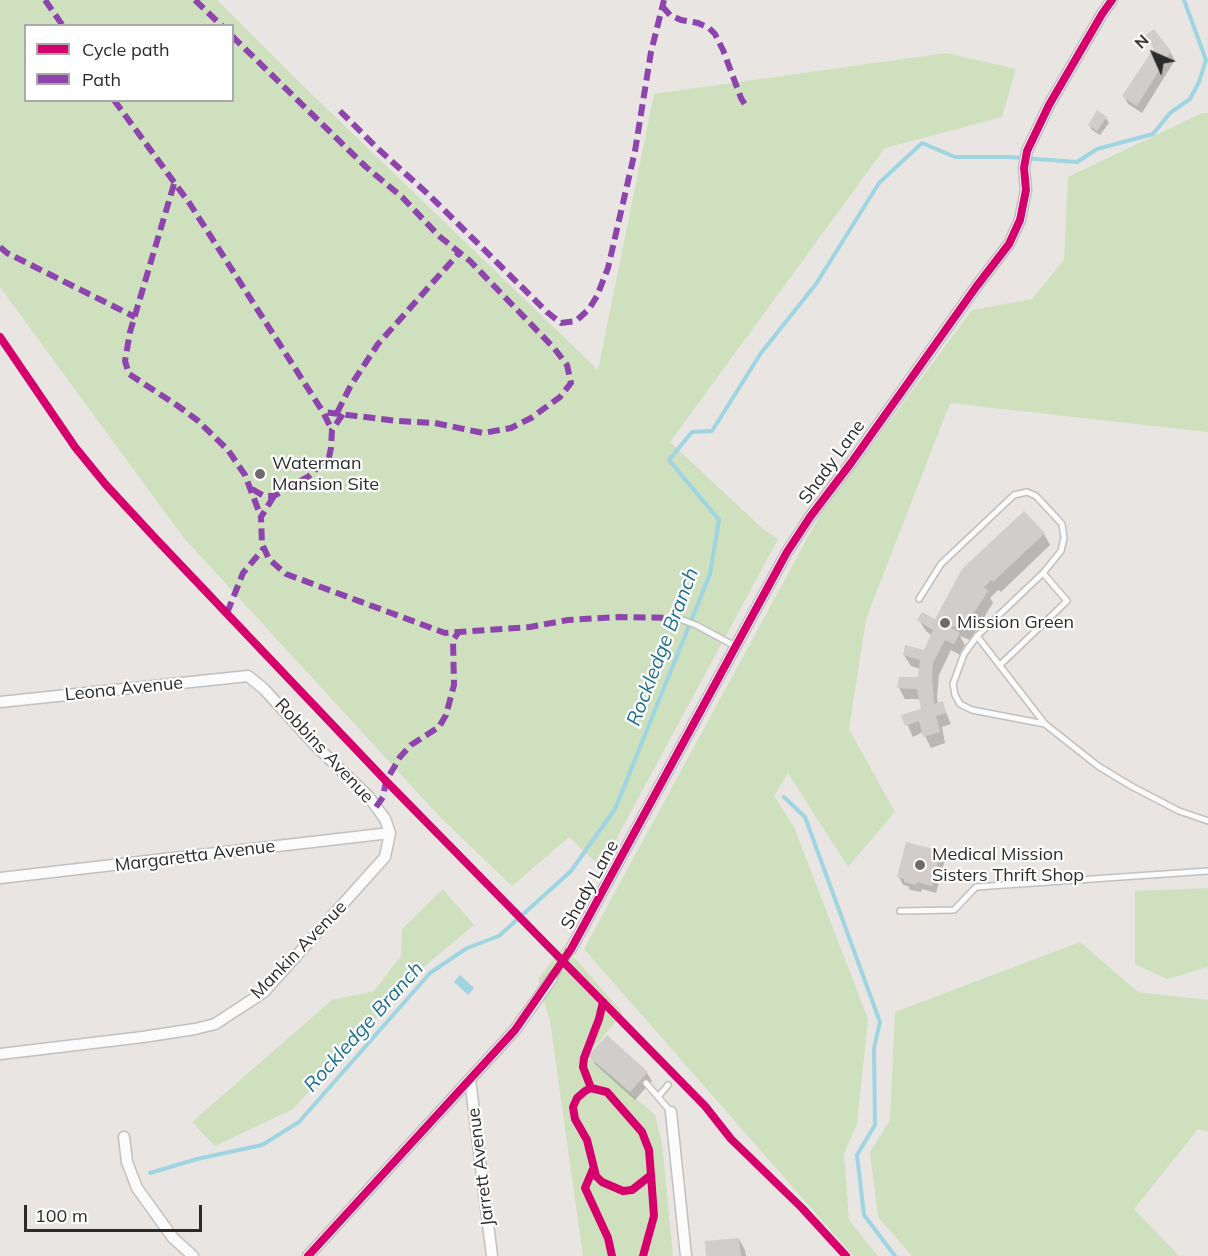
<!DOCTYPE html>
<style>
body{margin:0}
#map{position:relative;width:1208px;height:1256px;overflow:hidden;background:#e8e5e2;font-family:Mulish,sans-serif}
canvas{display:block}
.legend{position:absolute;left:24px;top:24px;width:210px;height:78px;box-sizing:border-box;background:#fff;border:2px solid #aaa;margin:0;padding:8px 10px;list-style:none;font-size:18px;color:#2b2b2b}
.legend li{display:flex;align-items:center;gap:12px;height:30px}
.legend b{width:30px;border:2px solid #aaa}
.north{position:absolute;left:1124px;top:24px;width:60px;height:60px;-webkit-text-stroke:4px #fff;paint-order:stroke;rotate:315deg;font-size:16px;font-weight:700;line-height:24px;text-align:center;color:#2b2b2b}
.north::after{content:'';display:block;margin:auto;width:21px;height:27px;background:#2b2b2b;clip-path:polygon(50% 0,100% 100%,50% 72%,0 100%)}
.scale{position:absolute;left:24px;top:1205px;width:178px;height:27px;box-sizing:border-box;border:3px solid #2b2b2b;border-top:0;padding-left:8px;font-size:18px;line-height:21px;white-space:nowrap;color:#2b2b2b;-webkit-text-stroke:4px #fff;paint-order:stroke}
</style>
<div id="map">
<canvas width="1208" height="1256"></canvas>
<ul class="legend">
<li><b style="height:8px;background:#d6006c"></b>Cycle path</li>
<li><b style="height:8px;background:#8e44ad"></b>Path</li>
</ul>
<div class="north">N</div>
<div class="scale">100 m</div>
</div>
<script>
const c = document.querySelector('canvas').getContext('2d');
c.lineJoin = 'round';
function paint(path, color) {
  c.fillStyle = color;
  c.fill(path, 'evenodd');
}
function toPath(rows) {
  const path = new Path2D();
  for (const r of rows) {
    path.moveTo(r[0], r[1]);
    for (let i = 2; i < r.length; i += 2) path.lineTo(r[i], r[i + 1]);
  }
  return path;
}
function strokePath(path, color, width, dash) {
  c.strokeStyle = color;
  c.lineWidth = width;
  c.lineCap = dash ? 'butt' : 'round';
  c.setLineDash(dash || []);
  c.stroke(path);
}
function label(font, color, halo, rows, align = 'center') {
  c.font = font + ' Mulish,sans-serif';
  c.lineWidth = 4.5;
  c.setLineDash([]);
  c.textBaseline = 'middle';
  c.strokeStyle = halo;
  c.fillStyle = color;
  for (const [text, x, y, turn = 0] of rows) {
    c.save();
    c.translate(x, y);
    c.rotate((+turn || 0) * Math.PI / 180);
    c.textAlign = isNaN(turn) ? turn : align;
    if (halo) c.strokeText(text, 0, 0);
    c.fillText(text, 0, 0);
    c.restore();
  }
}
const green = toPath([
 [0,0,217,0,296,79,598,370,654,94,946,53,1016,69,1002,117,885,148,670,442,763,529,778,539,601,867,569,837,512,886,440,817,183,537,0,287],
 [26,26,232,26,232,100,26,100],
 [1202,113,1208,113,1208,432,950,403,866,619,849,729,895,812,848,867,788,773,774,796,794,827,868,1019,857,1124,844,1153,849,1220,878,1256,853,1256,584,949,819,517,972,310,1032,299,1064,260,1068,177],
 [1208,888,1208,967,1167,979,1135,964,1135,891],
 [443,889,474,925,425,966,293,1109,215,1146,192,1122,332,1000,374,991,401,956,402,929],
 [1080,942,1138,992,1208,1000,1208,1132,1198,1129,1134,1209,1179,1256,912,1256,878,1217,870,1152,890,1120,895,1012],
 [564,946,623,1013,587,1056,655,1115,662,1143,673,1256,583,1256,550,1021,538,979]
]);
const water = toPath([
 [460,975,474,988,468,995,454,982]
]);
const shadow = toPath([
 [1151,44,1170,52,1175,60,1142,113,1128,104,1124,96,1155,50],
 [1106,118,1109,123,1100,135,1092,130,1089,125],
 [1024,513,1044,534,1050,545,1001,592,998,590,990,598,993,603,970,640,960,636,965,645,960,655,951,650,939,675,937,697,938,704,942,703,951,724,942,727,945,743,931,748,923,732,913,737,903,716,922,710,920,699,905,699,899,688,919,678,920,669,911,666,904,655,924,652,932,636,926,631,919,620,936,621],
 [940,852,945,860,936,893,922,889,921,892,910,890,908,886,903,885,899,877],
 [590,1056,647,1073,652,1081,635,1100,595,1064],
 [739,1239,745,1250,746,1256,708,1256]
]);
const stream = toPath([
 [784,797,805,817,880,1022,874,1048,875,1125,857,1155,864,1215,895,1256],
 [150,1173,197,1159,262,1145,299,1122,430,973,467,948,499,936,571,871,615,809,710,574,719,520,669,460,692,432,712,431,761,353,816,284,879,183,922,143,955,157,1009,157,1077,162,1097,149,1153,134,1170,113,1190,99,1199,82,1206,60,1184,0]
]);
const building = toPath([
 [1154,29,1171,51,1137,106,1122,96,1154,48,1144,36],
 [1097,110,1107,117,1097,131,1088,125],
 [1024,511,1045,533,993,582,991,580,984,587,988,591,964,629,954,626,951,628,960,633,954,644,945,640,933,663,932,674,934,704,943,701,946,713,936,716,940,732,923,737,919,721,905,726,901,715,921,709,917,689,897,688,899,677,918,677,920,660,903,655,905,645,924,650,933,630,917,620,922,612,935,619,962,569],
 [906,842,941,851,932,886,917,882,916,885,904,882,904,879,897,877],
 [607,1035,648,1072,630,1092,588,1056],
 [739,1238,741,1256,706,1256,705,1241]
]);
const minorTunnel = toPath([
 [552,978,571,949]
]);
const service = toPath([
 [919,599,941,564,1014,495,1027,492,1036,496,1062,524,1064,538,1061,551,1043,573],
 [677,618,696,625,735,646],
 [977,636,1043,573,1067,601,1000,665],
 [1045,724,972,710,960,704,955,695,953,684,964,654,977,636,1045,724,1098,766,1131,786,1179,811,1208,821],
 [900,911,954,910,976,887,1208,871],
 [646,1083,671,1112],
 [658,1097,668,1085]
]);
const minor = toPath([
 [0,702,248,676,264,689,315,745,369,797,385,819,390,833],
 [0,878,390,833],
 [571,949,787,552,810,517,851,463,976,287,1009,244,1020,220,1026,190,1024,168,1027,151,1049,105,1102,14,1112,0],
 [0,1054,143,1037,195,1029,215,1024,264,992,385,857,390,833],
 [470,1079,492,1256],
 [671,1112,686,1256],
 [124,1137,127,1162,137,1188,173,1238,193,1256],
 [308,1256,515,1030,552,978]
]);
const quiet = toPath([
 [45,0,63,26],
 [195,0,222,26],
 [662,6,670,15,681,20,698,23,709,28,715,34,723,50,741,98,747,108],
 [232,36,366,167,402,197,439,236,470,261,554,348,567,365,571,383,560,397,531,418,511,428,483,433,435,423,398,421,323,412],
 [114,100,190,204,323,412,332,430],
 [340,111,376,147,429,195,547,312,561,323,576,321,589,309,597,296,608,268,635,151,651,52,664,0],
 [174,184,130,332,125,361,129,374,178,406,197,420,228,450,245,475,261,517],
 [0,247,7,253,135,317],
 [337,413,351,385,378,344,460,252],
 [252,489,264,496,274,496,309,476,329,457,331,448,332,430,343,414],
 [274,496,261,517,262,544,269,559,286,574,445,633,530,627,568,620,618,617,677,618],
 [227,613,243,573,264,548],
 [376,807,383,797,386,781,400,757,411,745,439,727,446,715,454,685,453,640,458,633]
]);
const cycleway = toPath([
 [0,337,75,447,106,485,156,539,386,781,705,1106,731,1139,802,1208,846,1256],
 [591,1088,583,1067,584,1058,599,1019,603,1002],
 [593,1169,585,1188,608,1238,612,1256],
 [308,1256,515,1030,571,949,787,552,810,517,851,463,976,287,1009,244,1020,220,1026,190,1024,168,1027,151,1049,105,1102,14,1112,0],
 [643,1256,654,1216,651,1175,632,1190,623,1191,602,1182,596,1176,587,1140,575,1119,573,1107,577,1098,585,1091,591,1088,607,1092,642,1132,649,1150,651,1175]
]);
const markers = [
 [260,474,6,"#6d6c6b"],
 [945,623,6,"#6d6c6b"],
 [920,865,6,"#6d6c6b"]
];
const streetNames = [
 ["Shady Lane",832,462,-54],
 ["Leona Avenue",124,689,-6],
 ["Robbins Avenue",324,751,47],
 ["Margaretta Avenue",195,856,-7],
 ["Shady Lane",590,885,-61],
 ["Mankin Avenue",299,950,-46],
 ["Jarrett Avenue",481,1167,-97]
];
const poiNames = [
 ["Waterman",272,464],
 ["Mansion Site",272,485],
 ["Mission Green",957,623],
 ["Medical Mission",932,855],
 ["Sisters Thrift Shop",932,876]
];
const waterNames = [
 ["Rockledge Branch",663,647,-69],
 ["Rockledge Branch",364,1027,-48]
];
paint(green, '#cfe0bf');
paint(water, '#9ed5e1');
paint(shadow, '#0003');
strokePath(stream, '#9ed5e1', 4);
paint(building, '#d0cdcb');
strokePath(minorTunnel, '#c2c0bd', 10, [10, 5]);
strokePath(service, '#c1c0c0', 8);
strokePath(minor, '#c1c0c0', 13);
strokePath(service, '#fcfbfb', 5);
strokePath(minor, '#fcfbfb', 10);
strokePath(quiet, '#8e44ad', 6, [12, 6]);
strokePath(cycleway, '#d6006c', 8);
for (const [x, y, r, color] of markers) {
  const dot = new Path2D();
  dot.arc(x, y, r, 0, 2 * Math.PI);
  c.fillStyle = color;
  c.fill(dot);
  strokePath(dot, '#fff', 2);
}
label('18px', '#2b2b2b', '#fff', streetNames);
label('18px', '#2b2b2b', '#fff', poiNames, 'left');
label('italic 20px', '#1d6f8e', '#fff', waterNames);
</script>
